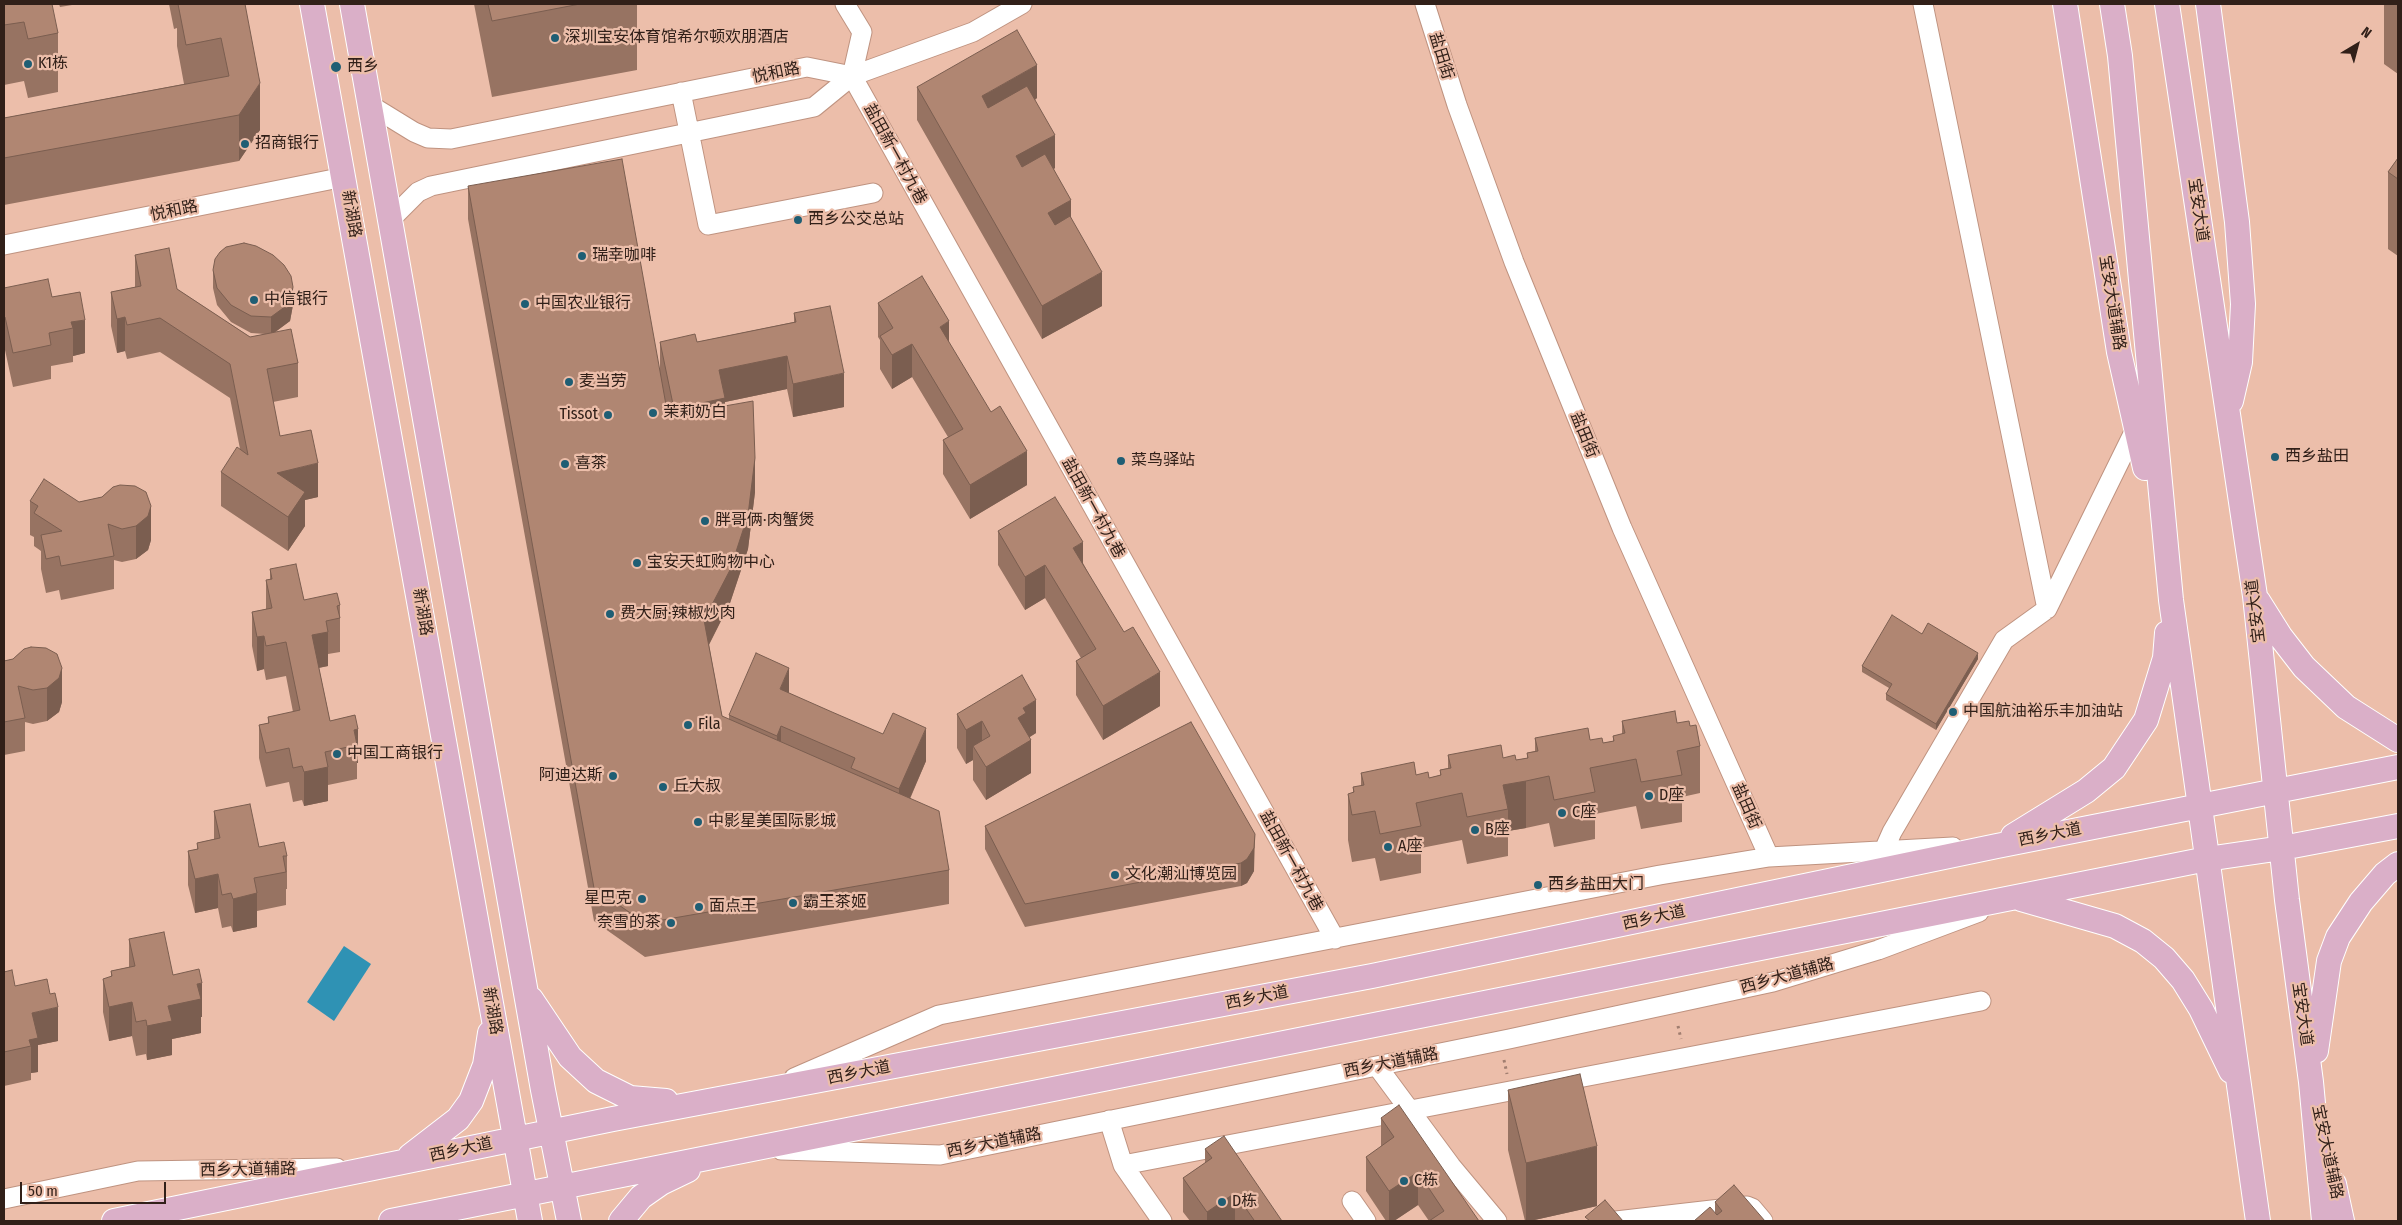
<!DOCTYPE html>
<meta charset="utf-8">
<style>
body{margin:0}
#map{position:relative;width:2402px;height:1225px;overflow:hidden;background:#ecbeaa;font-family:"Fira Sans Condensed",sans-serif}
canvas{display:block}
.frame{position:absolute;inset:0;border:5px solid #312019;pointer-events:none}
.north{position:absolute;left:2332px;top:20px;width:50px;height:50px;-webkit-text-stroke:4px #ecbeaa;paint-order:stroke;rotate:37deg;font-size:14px;font-weight:700;line-height:20px;text-align:center;color:#312019}
.north::after{content:'';display:block;margin:auto;width:18px;height:22px;background:#312019;clip-path:polygon(50% 0,100% 100%,50% 72%,0 100%)}
.scale{position:absolute;left:20px;top:1182px;width:146px;height:22px;box-sizing:border-box;border:2px solid #312019;border-top:0;padding-left:6px;font-size:15px;line-height:18px;white-space:nowrap;color:#312019;-webkit-text-stroke:4px #ecbeaa;paint-order:stroke}
</style>
<div id="map">
<canvas width="2402" height="1225"></canvas>
<div class="frame"></div>
<div class="north">N</div>
<div class="scale">50 m</div>
</div>
<script>
const c = document.querySelector('canvas').getContext('2d');
c.lineJoin = 'round';
function paint(path, color) {
  c.fillStyle = color;
  c.fill(path, 'evenodd');
}
function toPath(rows) {
  const path = new Path2D();
  for (const r of rows) {
    path.moveTo(r[0], r[1]);
    for (let i = 2; i < r.length; i += 2) path.lineTo(r[i], r[i + 1]);
  }
  return path;
}
function strokePath(path, color, width, dash) {
  c.strokeStyle = color;
  c.lineWidth = width;
  c.lineCap = dash ? 'butt' : 'round';
  c.setLineDash(dash || []);
  c.stroke(path);
}
function label(font, color, halo, rows, align = 'center') {
  c.font = font + ' "Fira Sans Condensed","Noto Sans SC",sans-serif';
  c.lineWidth = 4.5;
  c.setLineDash([]);
  c.textBaseline = 'middle';
  c.strokeStyle = halo;
  c.fillStyle = color;
  for (const [text, x, y, turn = 0] of rows) {
    c.save();
    c.translate(x, y);
    c.rotate((+turn || 0) * Math.PI / 180);
    c.textAlign = isNaN(turn) ? turn : align;
    if (halo) c.strokeText(text, 0, 0);
    c.fillText(text, 0, 0);
    c.restore();
  }
}
const water = toPath([
 [344,946,371,964,334,1021,307,1002]
]);
const path = toPath([
 [1678,1026,1681,1039],
 [1504,1060,1507,1074]
]);
const minor = toPath([
 [845,4,862,32,852,76],
 [1425,4,1457,105,1514,262,1622,528,1769,857],
 [1923,4,2047,609],
 [852,76,1335,939],
 [681,92,708,225,873,193],
 [370,105,414,132,428,138,451,139,807,67,852,76],
 [390,220,418,192,431,186,814,107,852,76,973,32,1022,4],
 [4,245,344,177],
 [1884,861,1884,850,1892,832,2004,640,2047,609,2137,426],
 [1377,1066,1451,1166,1497,1221],
 [794,1078,939,1015,1660,875,1769,857,1953,847],
 [1109,1120,1123,1165,1162,1221],
 [781,1150,940,1155,1509,1039,1773,982,1878,950,1979,912],
 [1123,1165,1981,1001],
 [4,1199,138,1171,337,1168],
 [1352,1201,1366,1221],
 [1616,1221,1747,1206,1752,1208,1763,1221]
]);
const major = toPath([
 [312,4,530,1221],
 [352,4,543,1090,569,1221],
 [2065,4,2119,352,2145,468],
 [2112,4,2120,56,2171,600,2258,1221],
 [2167,4,2255,596,2287,900,2311,1082,2324,1221],
 [2208,4,2237,222,2243,304,2240,362,2231,401],
 [2258,601,2280,636,2304,667,2346,707,2398,740],
 [2013,836,2086,791,2114,768,2146,720,2165,658,2167,633],
 [2021,899,2115,926,2143,941,2164,958,2183,980,2201,1009,2231,1071],
 [531,999,570,1057,596,1081,630,1098,666,1101],
 [2316,1051,2329,961,2338,937,2361,902,2385,874,2398,864],
 [410,1156,458,1119,471,1101,485,1065,490,1033],
 [2334,1184,2342,1221],
 [114,1221,613,1119,1372,976,1997,846,2398,767],
 [391,1221,2207,859,2282,848,2398,826],
 [621,1221,641,1197,661,1183,688,1170]
]);
const wall = toPath([
 [4,4,58,33,58,92,28,98,24,81,4,85],
 [59,4,78,4,60,7],
 [169,4,245,4,260,130,239,161,4,205,4,118,184,84,177,46,177,28,174,29],
 [474,4,637,4,637,70,492,97],
 [2384,4,2398,4,2398,74,2384,64],
 [917,87,1037,98,1035,100,1055,168,1054,169,1102,306,1042,339,917,120],
 [2398,158,2398,256,2388,249,2388,172],
 [468,186,660,369,660,342,697,342,794,322,794,313,844,407,793,417,787,389,725,402,725,406,755,492,748,549,730,603,709,645,722,716,729,720,729,715,789,693,926,761,910,799,949,870,949,904,645,957,594,921,468,219],
 [135,255,177,289,250,337,265,334,251,333,231,322,217,305,213,288,213,270,293,305,290,321,274,333,298,363,298,397,273,402,280,436,318,497,305,500,305,526,288,551,221,506,221,472,240,449,230,398,160,352,127,359,125,351,117,353,111,326,111,292,135,287],
 [4,288,52,297,80,292,85,353,73,356,73,362,51,366,51,379,13,387,5,350,4,351],
 [878,303,949,343,1027,485,970,519,943,474,943,440,948,437,912,377,892,389,880,369,880,340,878,337],
 [113,487,151,540,148,550,136,559,122,562,114,560,114,589,61,600,59,590,46,593,41,569,41,551,34,546,34,537,30,535,30,501,79,502,102,497],
 [998,531,1083,563,1160,706,1103,740,1076,695,1076,661,1081,658,1045,598,1025,610,998,565],
 [270,569,304,600,340,605,340,652,328,654,328,666,319,668,330,721,355,715,358,763,357,763,357,779,328,785,328,801,304,806,302,800,293,802,289,782,266,787,259,758,259,725,268,723,268,717,293,712,286,676,266,680,264,669,257,671,252,646,252,612,266,609,266,580,270,580],
 [1922,634,1978,659,1936,730,1886,700,1886,694,1889,688,1862,672,1862,666],
 [24,649,62,702,59,712,47,721,33,724,25,722,25,751,4,755,4,661,13,659],
 [957,714,1036,733,1030,737,1031,773,986,800,973,780,973,760,966,764,957,748],
 [1622,721,1677,723,1690,726,1700,746,1700,793,1682,797,1682,822,1641,829,1636,806,1595,814,1595,839,1554,847,1549,823,1526,828,1508,831,1508,856,1467,864,1462,840,1421,848,1421,873,1380,881,1375,858,1352,862,1348,840,1348,794,1353,793,1353,787,1361,786,1361,773,1416,775,1429,778,1440,775,1440,770,1448,768,1448,755,1503,758,1516,760,1527,758,1527,753,1535,751,1535,738,1590,740,1603,743,1613,741,1613,736,1622,734],
 [1191,722,1254,871,1247,883,1241,886,1025,927,985,849,985,826],
 [214,811,259,847,287,856,287,889,286,889,286,905,257,911,257,927,233,932,231,926,222,928,218,908,195,913,188,885,188,851,197,849,197,843,214,839],
 [129,939,173,975,202,1017,201,1017,201,1033,172,1039,172,1055,147,1060,146,1054,136,1056,132,1036,109,1041,103,1012,103,979,111,977,111,971,129,967],
 [4,972,58,1041,38,1045,38,1072,31,1073,31,1080,4,1086],
 [1508,1090,1597,1206,1530,1221,1525,1221,1508,1150],
 [1381,1118,1479,1221,1429,1221,1418,1205,1394,1221,1386,1221,1366,1191,1366,1157,1381,1147],
 [1205,1149,1282,1221,1190,1221,1183,1212,1183,1178,1205,1163],
 [1715,1202,1765,1221,1694,1221,1715,1213]
]);
const shadedWall = toPath([
 [1037,65,1037,98,982,130,982,96],
 [260,83,260,130,239,161,239,115],
 [1055,135,1055,168,1016,190,1016,156],
 [1071,200,1071,234,1048,247,1048,213],
 [1102,272,1102,306,1042,339,1042,306],
 [293,287,293,305,290,321,271,335,271,317],
 [125,317,125,351,117,353,117,319],
 [85,320,85,353,73,356,73,328,71,322],
 [949,321,949,355,940,327],
 [912,344,912,377,892,389,892,355],
 [787,356,787,389,725,402,725,432,674,442,674,409,719,370],
 [844,373,844,407,793,417,793,384],
 [1027,451,1027,485,970,519,970,485],
 [755,458,755,492,748,549,730,603,704,654,704,620],
 [318,463,318,497,305,500,305,526,288,551,288,517,277,473],
 [151,506,151,540,148,550,136,559,136,526],
 [1083,542,1083,576,1073,548],
 [1045,565,1045,598,1025,610,1025,577],
 [328,632,328,666,312,669,312,635],
 [264,636,264,669,257,671,257,637],
 [1978,653,1978,659,1936,730,1936,724],
 [62,668,62,702,59,712,47,721,47,688],
 [789,668,789,702,780,689],
 [1160,672,1160,706,1103,740,1103,706],
 [1036,700,1036,733,1026,739,1031,740,1031,773,986,800,986,767,1018,718,1023,708],
 [982,721,982,755,973,746,973,760,966,764,966,730],
 [781,726,781,759,777,770,777,736],
 [926,728,926,761,899,823,899,789],
 [358,729,358,763,357,763,357,745,354,730],
 [328,767,328,801,304,806,304,772],
 [1526,781,1526,828,1508,831,1508,809,1503,785],
 [1255,834,1254,871,1247,883,1241,886,1241,863],
 [218,874,218,908,195,913,195,879],
 [257,893,257,927,233,932,233,899],
 [202,983,202,1017,201,1017,201,1033,172,1039,172,1055,147,1060,147,1026,168,1006,197,984],
 [132,1002,132,1036,109,1041,109,1007],
 [58,1007,58,1041,38,1045,38,1072,31,1073,31,1046,29,1040,32,1013],
 [1597,1146,1597,1206,1530,1221,1526,1221,1526,1163],
 [1418,1172,1418,1205,1394,1221,1389,1221,1389,1191],
 [1235,1193,1235,1221,1207,1221,1207,1212]
]);
const building = toPath([
 [4,4,52,4,58,33,28,39,24,22,4,25,4,4],
 [178,4,245,4,260,83,239,115,4,158,4,118,229,76,221,38,186,45,178,4],
 [488,4,580,4,492,21,488,4],
 [1017,30,1037,65,982,96,988,108,1027,86,1055,135,1016,156,1022,167,1045,154,1071,200,1048,213,1055,225,1070,216,1102,272,1042,306,917,87,1017,30],
 [2398,158,2398,179,2388,172,2398,158],
 [622,159,668,416,753,401,755,458,748,515,730,570,704,620,722,716,939,811,949,870,645,923,594,888,468,186,622,159],
 [244,243,256,246,273,255,284,265,291,276,293,287,290,303,271,317,251,316,231,305,217,288,213,270,215,259,220,252,226,247,244,243],
 [169,248,177,289,250,337,291,329,298,363,267,369,280,436,311,430,318,463,277,473,305,492,288,517,221,472,237,447,248,455,230,364,160,318,127,325,125,317,117,319,111,292,141,286,135,255,169,248],
 [922,276,949,321,940,327,991,412,1000,406,1027,451,970,485,943,440,963,429,912,344,892,355,880,336,893,328,878,303,922,276],
 [48,279,52,297,80,292,85,320,71,322,73,328,49,333,51,345,13,353,5,317,4,317,4,288,48,279],
 [830,306,844,373,793,384,787,356,719,370,725,398,674,409,660,342,695,334,697,342,796,322,794,313,830,306],
 [44,479,79,502,102,497,113,487,120,485,135,486,146,492,151,506,148,516,136,526,122,529,108,524,114,556,61,566,59,556,46,559,41,535,62,531,34,513,38,506,30,501,44,479],
 [1055,497,1083,542,1073,548,1124,632,1133,627,1160,672,1103,706,1076,661,1096,649,1045,565,1025,577,998,531,1055,497],
 [296,564,304,600,337,593,340,605,337,606,340,618,326,621,328,632,312,635,330,721,355,715,358,729,354,730,357,745,325,752,328,767,304,772,302,766,293,768,289,748,266,753,259,725,269,723,268,717,300,710,286,642,266,646,264,636,257,637,252,612,272,608,266,580,272,579,270,569,296,564],
 [1892,615,1922,634,1928,623,1978,653,1936,724,1886,694,1892,684,1862,666,1892,615],
 [31,647,46,648,57,654,62,668,59,678,47,688,33,690,18,686,25,718,4,722,4,661,13,659,24,649,31,647],
 [756,653,789,668,780,689,832,712,883,734,893,713,926,728,899,789,851,768,855,758,781,726,777,736,729,715,756,653],
 [1022,675,1036,700,1023,708,1026,713,1018,718,1031,740,986,767,973,746,990,736,982,721,966,730,957,714,1022,675],
 [1675,711,1677,723,1689,721,1690,726,1696,725,1700,746,1677,751,1682,775,1641,782,1636,759,1590,768,1595,792,1554,800,1549,776,1526,781,1503,785,1508,809,1467,817,1462,793,1416,803,1421,826,1380,834,1375,811,1352,815,1348,794,1354,792,1353,787,1364,785,1361,773,1414,762,1416,775,1428,772,1429,778,1441,775,1440,770,1451,768,1448,755,1501,745,1503,758,1515,755,1516,760,1528,758,1527,753,1538,751,1535,738,1588,728,1590,740,1602,738,1603,743,1614,741,1613,736,1625,733,1622,721,1675,711],
 [1191,722,1255,834,1254,848,1247,859,1241,863,1025,904,985,826,1191,722],
 [250,804,259,847,284,842,287,856,283,856,286,872,254,878,257,893,233,899,231,893,222,895,218,874,195,879,188,851,198,849,197,843,220,838,214,811,250,804],
 [164,932,173,975,199,969,202,983,197,984,201,999,168,1006,172,1021,147,1026,146,1020,136,1022,132,1002,109,1007,103,979,112,976,111,971,135,966,129,939,164,932],
 [12,970,15,986,47,979,50,994,55,993,58,1007,32,1013,38,1038,29,1040,31,1046,4,1052,4,972,12,970],
 [1580,1074,1597,1146,1526,1163,1508,1090,1580,1074],
 [1399,1105,1479,1221,1429,1221,1444,1211,1418,1172,1389,1191,1366,1157,1394,1137,1381,1118,1399,1105],
 [1224,1136,1282,1221,1253,1221,1254,1220,1235,1193,1207,1212,1183,1178,1212,1158,1205,1149,1224,1136],
 [1734,1185,1765,1221,1694,1221,1710,1207,1717,1215,1722,1211,1715,1202,1734,1185],
 [1605,1200,1623,1221,1590,1221,1585,1217,1605,1200]
]);
const markers = [
 [555,38,5,"#1f5e74"],
 [28,64,5,"#1f5e74"],
 [336,67,6,"#1f5e74"],
 [245,144,5,"#1f5e74"],
 [798,220,5,"#1f5e74"],
 [582,256,5,"#1f5e74"],
 [254,300,5,"#1f5e74"],
 [525,304,5,"#1f5e74"],
 [569,382,5,"#1f5e74"],
 [653,413,5,"#1f5e74"],
 [608,415,5,"#1f5e74"],
 [2275,457,5,"#1f5e74"],
 [1121,461,5,"#1f5e74"],
 [565,464,5,"#1f5e74"],
 [705,521,5,"#1f5e74"],
 [637,563,5,"#1f5e74"],
 [610,614,5,"#1f5e74"],
 [1953,712,5,"#1f5e74"],
 [688,725,5,"#1f5e74"],
 [337,754,5,"#1f5e74"],
 [613,776,5,"#1f5e74"],
 [663,787,5,"#1f5e74"],
 [1649,796,5,"#1f5e74"],
 [1562,813,5,"#1f5e74"],
 [698,822,5,"#1f5e74"],
 [1475,830,5,"#1f5e74"],
 [1388,847,5,"#1f5e74"],
 [1115,875,5,"#1f5e74"],
 [1538,885,5,"#1f5e74"],
 [642,899,5,"#1f5e74"],
 [793,903,5,"#1f5e74"],
 [699,907,5,"#1f5e74"],
 [671,923,5,"#1f5e74"],
 [1404,1181,5,"#1f5e74"],
 [1222,1202,5,"#1f5e74"]
];
const poiNames = [
 ["深圳宝安体育馆希尔顿欢朋酒店",565,38],
 ["K1栋",38,64],
 ["西乡",347,67],
 ["招商银行",255,144],
 ["西乡公交总站",808,220],
 ["瑞幸咖啡",592,256],
 ["中信银行",264,300],
 ["中国农业银行",535,304],
 ["麦当劳",579,382],
 ["茉莉奶白",663,413],
 ["Tissot",598,415,"right"],
 ["西乡盐田",2285,457],
 ["菜鸟驿站",1131,461],
 ["喜茶",575,464],
 ["胖哥俩·肉蟹煲",715,521],
 ["宝安天虹购物中心",647,563],
 ["费大厨·辣椒炒肉",620,614],
 ["中国航油裕乐丰加油站",1963,712],
 ["Fila",698,725],
 ["中国工商银行",347,754],
 ["阿迪达斯",603,776,"right"],
 ["丘大叔",673,787],
 ["D座",1659,796],
 ["C座",1572,813],
 ["中影星美国际影城",708,822],
 ["B座",1485,830],
 ["A座",1398,847],
 ["文化潮汕博览园",1125,875],
 ["西乡盐田大门",1548,885],
 ["星巴克",632,899,"right"],
 ["霸王茶姬",803,903],
 ["面点王",709,907],
 ["奈雪的茶",661,923,"right"],
 ["C栋",1414,1181],
 ["D栋",1232,1202]
];
const streetNames = [
 ["盐田街",1441,56,73],
 ["悦和路",776,73,-11],
 ["盐田新一村九巷",895,154,61],
 ["宝安大道",2198,210,82],
 ["悦和路",174,211,-11],
 ["新湖路",351,214,80],
 ["宝安大道辅路",2112,303,81],
 ["盐田街",1584,435,68],
 ["盐田新一村九巷",1093,508,61],
 ["宝安大道",2256,611,-97],
 ["新湖路",422,612,80],
 ["盐田街",1746,806,66],
 ["西乡大道",2050,835,-11],
 ["盐田新一村九巷",1291,861,61],
 ["西乡大道",1654,918,-12],
 ["西乡大道辅路",1787,976,-15],
 ["西乡大道",1257,998,-11],
 ["新湖路",492,1011,80],
 ["宝安大道",2302,1014,82],
 ["西乡大道辅路",1391,1063,-11],
 ["西乡大道",859,1073,-11],
 ["西乡大道辅路",994,1143,-11],
 ["西乡大道",461,1150,-12],
 ["宝安大道辅路",2327,1152,78],
 ["西乡大道辅路",248,1170,-1]
];
paint(water, '#2f92b4');
strokePath(minor, '#bf9380', 21);
strokePath(major, '#fff', 26);
strokePath(path, '#a17e70', 3, [2.5, 4]);
strokePath(minor, '#fff', 19);
strokePath(major, '#daafc8', 24);
paint(wall, '#977362');
paint(shadedWall, '#7b5e50');
paint(building, '#b08672');
strokePath(building, '#7b5e50', 1);
for (const [x, y, r, color] of markers) {
  const dot = new Path2D();
  dot.arc(x, y, r, 0, 2 * Math.PI);
  c.fillStyle = color;
  c.fill(dot);
  strokePath(dot, '#ecbeaa', 2);
}
label('16px', '#312019', '#ecbeaa', poiNames, 'left');
label('16px', '#312019', '#ecbeaa', streetNames);
</script>
